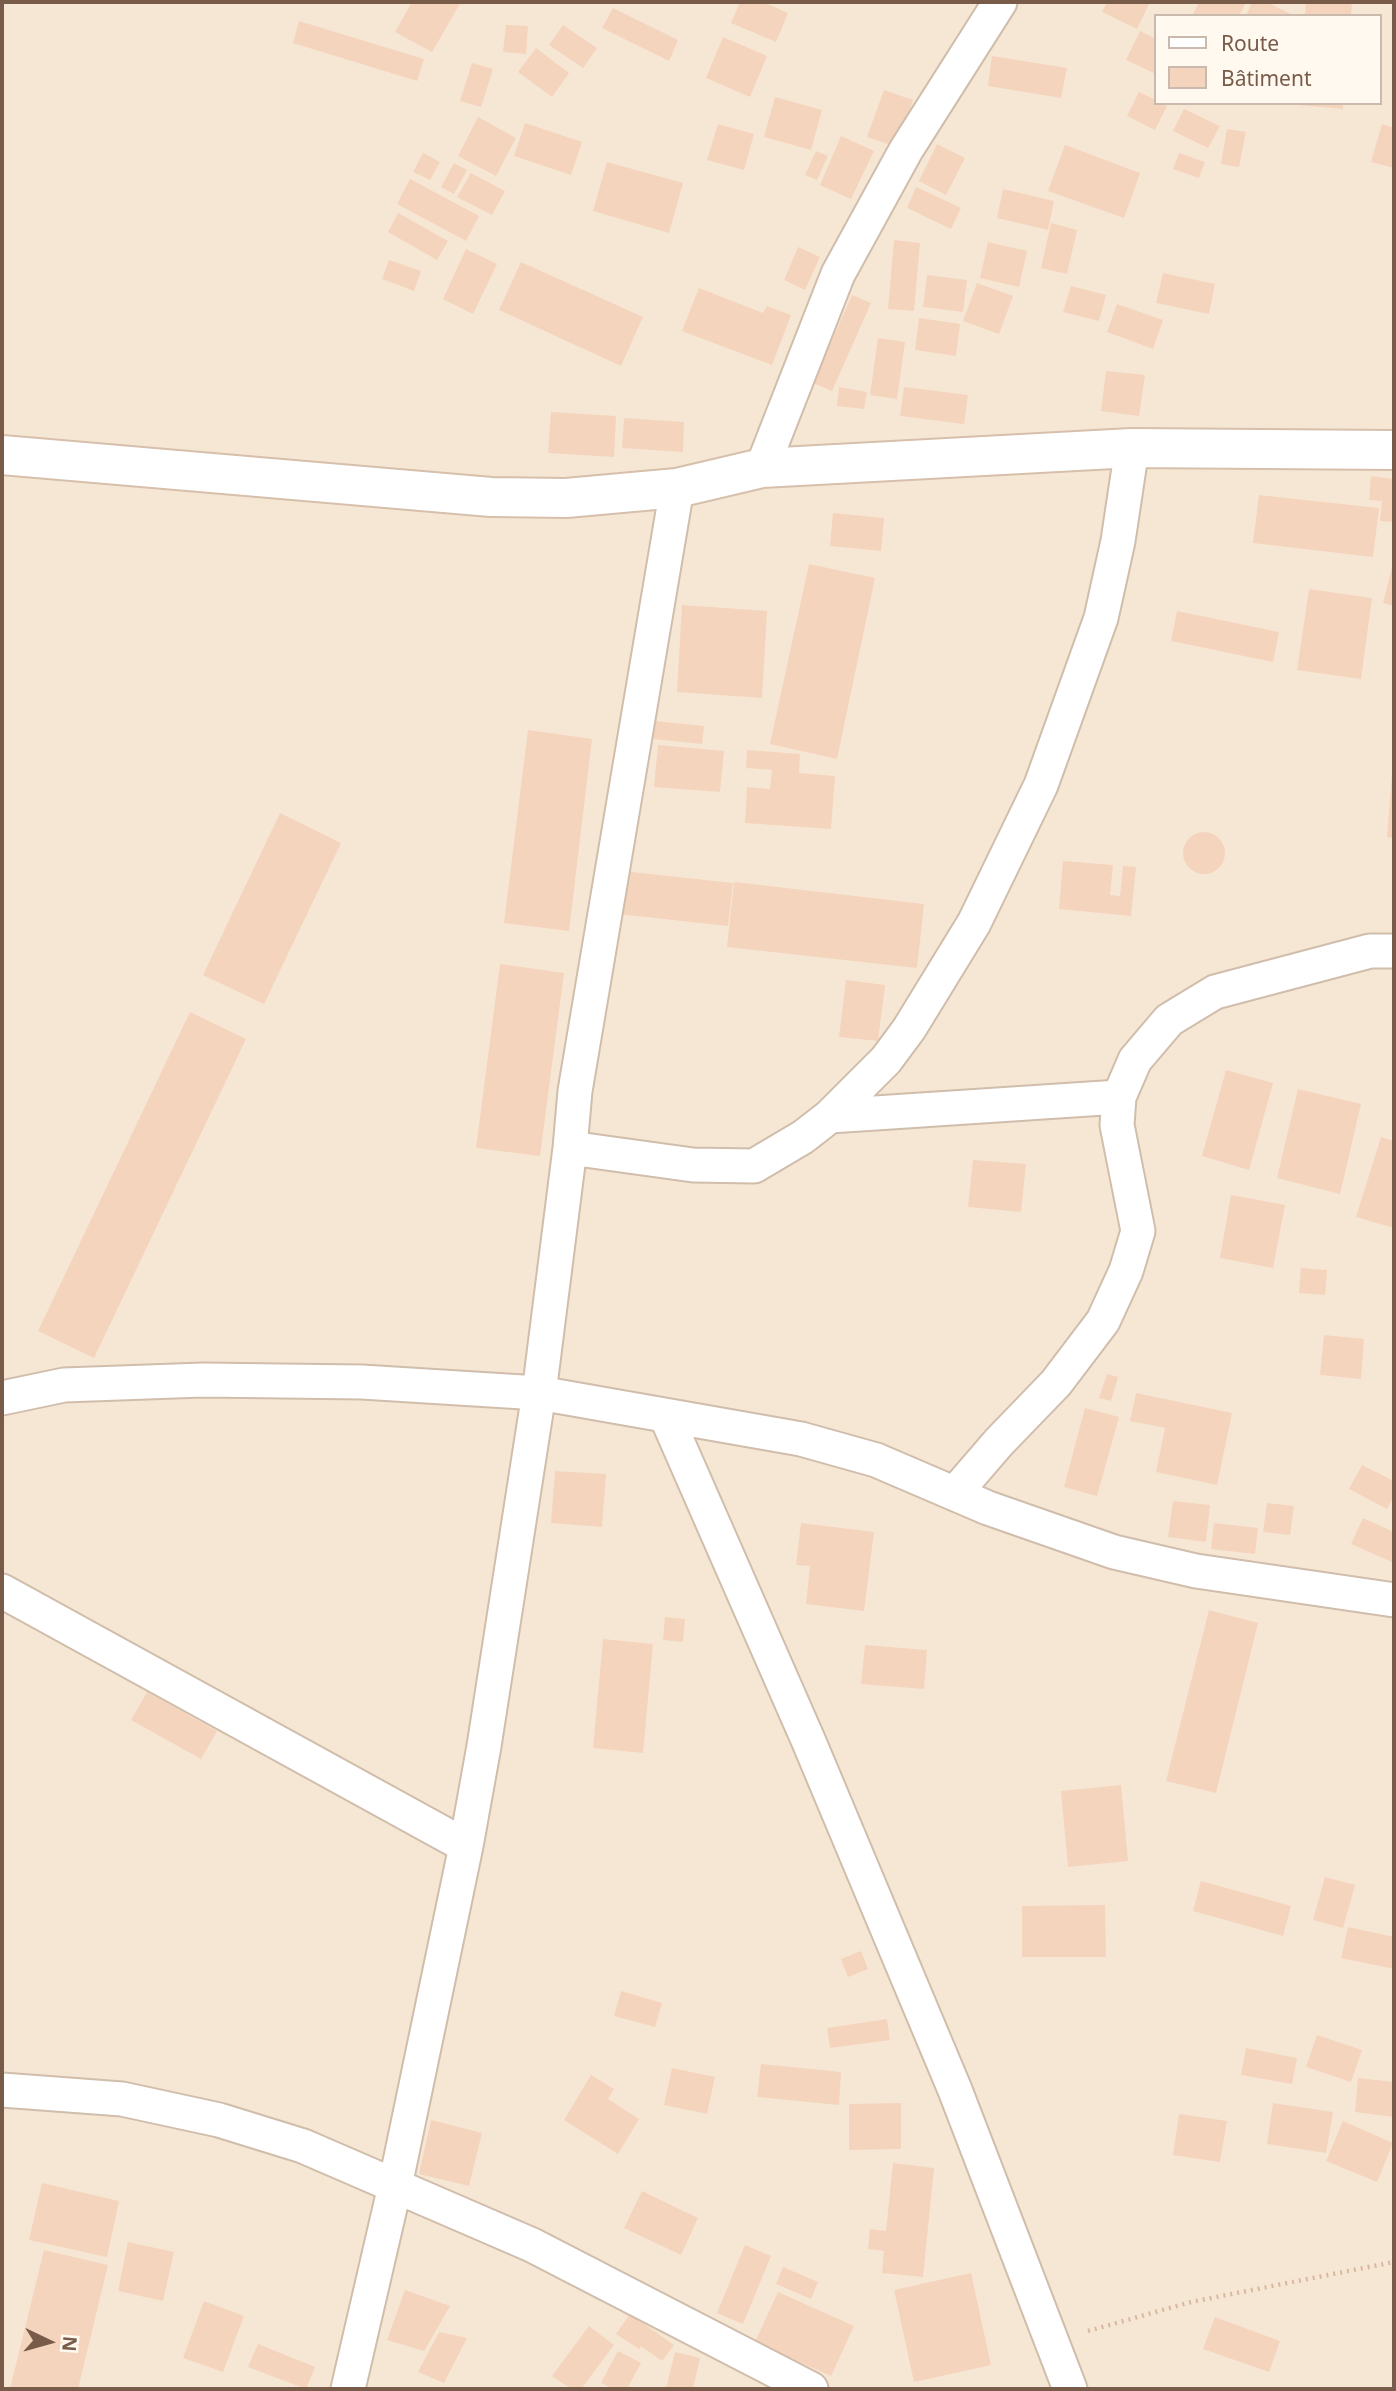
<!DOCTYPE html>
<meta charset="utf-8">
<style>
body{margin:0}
#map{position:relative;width:1396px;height:2391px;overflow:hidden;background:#fef5e7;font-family:"Noto Sans",sans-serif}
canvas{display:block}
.frame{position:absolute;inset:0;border:4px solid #795b49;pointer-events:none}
.legend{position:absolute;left:1154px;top:14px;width:228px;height:91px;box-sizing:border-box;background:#fff9ef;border:2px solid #c9baad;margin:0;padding:9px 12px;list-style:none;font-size:21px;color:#795b49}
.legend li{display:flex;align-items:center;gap:14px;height:35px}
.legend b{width:35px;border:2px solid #c9baad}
.north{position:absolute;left:14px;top:2307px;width:70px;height:70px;-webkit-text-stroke:5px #fff9ef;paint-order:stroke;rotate:95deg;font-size:19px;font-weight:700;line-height:28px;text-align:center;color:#795b49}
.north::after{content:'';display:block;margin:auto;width:24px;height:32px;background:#795b49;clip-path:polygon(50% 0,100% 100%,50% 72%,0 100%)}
</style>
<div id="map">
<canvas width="1396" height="2391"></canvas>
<div class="frame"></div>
<ul class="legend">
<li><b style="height:9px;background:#fff"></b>Route</li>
<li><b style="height:19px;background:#f5d4bd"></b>Bâtiment</li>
</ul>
<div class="north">N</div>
</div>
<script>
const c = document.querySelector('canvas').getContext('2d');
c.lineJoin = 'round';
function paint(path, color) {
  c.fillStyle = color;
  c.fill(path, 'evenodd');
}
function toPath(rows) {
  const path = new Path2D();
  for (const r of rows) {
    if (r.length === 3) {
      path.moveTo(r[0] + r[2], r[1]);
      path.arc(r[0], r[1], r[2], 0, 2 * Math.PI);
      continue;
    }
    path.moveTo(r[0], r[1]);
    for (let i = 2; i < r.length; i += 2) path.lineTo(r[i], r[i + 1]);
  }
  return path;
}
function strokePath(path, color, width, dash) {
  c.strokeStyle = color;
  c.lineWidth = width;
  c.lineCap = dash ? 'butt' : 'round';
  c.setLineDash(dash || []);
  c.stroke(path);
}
const residential = toPath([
 [2,2,1394,2,1394,2389,2,2389],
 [1156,16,1380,16,1380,103,1156,103]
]);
const building = toPath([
 [412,2,461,2,432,52,395,32],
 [740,2,763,2,788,13,776,42,731,23],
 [1107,2,1150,2,1137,29,1102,12],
 [1199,2,1246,2,1239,16,1192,16],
 [1252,2,1266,2,1295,16,1246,16],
 [1306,2,1352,2,1351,16,1305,16],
 [613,8,678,40,669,61,602,28],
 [299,21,424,59,417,81,293,43],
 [506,25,528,26,526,54,503,52],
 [563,25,597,48,583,68,549,45],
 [1140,31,1156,39,1156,74,1126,60],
 [723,37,767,56,750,97,706,78],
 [536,48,569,73,552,97,518,72],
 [992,56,1067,68,1061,98,988,86],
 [472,63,493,69,481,107,460,101],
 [884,90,913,100,897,147,867,137],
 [1139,92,1156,100,1156,103,1167,106,1155,130,1127,116],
 [775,97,822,110,811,150,764,137],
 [1298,103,1343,103,1343,109,1298,105],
 [1184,109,1220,126,1208,148,1173,131],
 [478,117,516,138,496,176,458,156],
 [525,123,582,142,571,175,514,156],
 [718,124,754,134,744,170,707,160],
 [1382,124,1394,128,1394,168,1371,162],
 [1227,129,1246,132,1239,167,1221,164],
 [841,136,874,151,851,199,820,185],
 [937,144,965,158,946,195,919,181],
 [1065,145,1140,173,1124,218,1048,191],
 [816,151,828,156,817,180,805,175],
 [423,153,440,162,430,180,413,172],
 [1179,153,1205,162,1199,178,1173,169],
 [607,162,683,183,669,233,593,211],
 [454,163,467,170,454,194,441,187],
 [471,173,505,191,492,215,457,197],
 [410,179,479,216,466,241,397,204],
 [916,187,961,208,951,229,907,208],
 [1003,189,1054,201,1048,230,997,218],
 [398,213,448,241,437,260,388,232],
 [1051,223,1077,230,1067,274,1041,268],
 [894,240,920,243,914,311,888,309],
 [988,242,1027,251,1019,287,980,278],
 [798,247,820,257,805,290,784,280],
 [466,249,497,264,473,314,443,299],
 [389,260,421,271,414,291,382,279],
 [521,262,643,317,621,366,499,310],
 [1163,273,1215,284,1209,314,1156,303],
 [927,275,967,280,963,312,923,307],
 [977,283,1013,296,999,334,963,321],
 [1071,286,1106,295,1099,321,1063,312],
 [699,288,763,313,767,306,791,315,772,365,682,331],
 [852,295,871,303,832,391,813,383],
 [1117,304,1163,320,1153,349,1107,332],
 [919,318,960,324,956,356,915,350],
 [878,338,905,342,897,399,870,395],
 [1106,371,1145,375,1139,416,1101,411],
 [839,387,867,392,864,409,837,406],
 [904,387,968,395,964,424,900,416],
 [551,412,616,416,614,457,548,453],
 [624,418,684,422,683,452,622,448],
 [1371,476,1394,479,1394,522,1380,521,1382,501,1369,500],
 [1259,495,1379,508,1373,557,1253,543],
 [833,513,884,518,881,551,830,546],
 [1393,563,1394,563,1394,606,1383,603],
 [809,564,875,578,837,759,770,744],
 [1309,589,1372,598,1361,679,1297,670],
 [682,605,767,611,762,698,677,692],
 [1177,611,1279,632,1273,662,1171,641],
 [655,721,704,726,702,744,653,739],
 [528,730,592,739,569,931,504,923],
 [658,745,724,751,720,792,654,787],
 [747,750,800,754,799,773,835,776,831,829,745,823,747,787,770,789,772,770,746,768],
 [1392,774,1394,774,1394,838,1387,837],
 [280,813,341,843,264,1004,203,975],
 [1204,853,21],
 [1063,861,1113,865,1110,895,1120,896,1123,866,1136,867,1131,916,1059,909],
 [613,870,733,883,728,926,609,913],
 [734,882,924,904,917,968,727,947],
 [500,964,564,973,540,1156,476,1148],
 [846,980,885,985,878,1041,839,1037],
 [190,1012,246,1039,94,1358,38,1331],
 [1226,1070,1273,1083,1249,1170,1202,1156],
 [1298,1089,1361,1104,1340,1194,1277,1178],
 [1381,1137,1394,1141,1394,1228,1356,1217],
 [973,1160,1026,1164,1021,1212,968,1207],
 [1231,1195,1285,1205,1273,1268,1220,1258],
 [1301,1268,1327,1270,1325,1295,1299,1293],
 [1324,1335,1364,1339,1361,1379,1320,1375],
 [1107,1374,1118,1377,1111,1401,1099,1398],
 [1136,1393,1232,1413,1217,1485,1156,1472,1165,1428,1130,1421],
 [1085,1408,1119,1417,1097,1496,1064,1487],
 [1362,1465,1394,1481,1394,1496,1387,1509,1349,1489],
 [555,1471,606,1474,602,1527,551,1523],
 [1173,1501,1210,1505,1206,1542,1168,1537],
 [1267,1503,1294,1506,1290,1535,1263,1532],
 [1363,1518,1394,1532,1394,1563,1351,1544],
 [801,1523,874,1532,864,1611,806,1604,810,1566,796,1565],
 [1214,1523,1258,1528,1255,1554,1211,1549],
 [1209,1610,1258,1623,1216,1793,1166,1781],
 [665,1617,685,1619,683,1642,663,1640],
 [603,1639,653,1644,643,1753,593,1748],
 [865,1645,927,1650,924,1689,861,1684],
 [147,1692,217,1731,201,1759,131,1720],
 [1121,1785,1128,1861,1068,1867,1061,1791],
 [1325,1877,1355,1885,1343,1928,1313,1920],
 [1201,1881,1291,1906,1283,1936,1193,1911],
 [1105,1905,1106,1957,1022,1957,1022,1906],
 [1348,1927,1394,1937,1394,1969,1341,1958],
 [861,1951,868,1969,848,1977,841,1959],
 [621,1991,662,2003,655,2027,614,2016],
 [887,2019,890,2040,830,2048,827,2028],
 [1317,2035,1362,2050,1351,2082,1306,2067],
 [1246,2048,1297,2058,1292,2084,1241,2075],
 [761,2064,841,2072,839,2105,757,2097],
 [672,2068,715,2077,707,2114,664,2105],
 [591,2075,614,2089,608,2099,639,2119,618,2154,564,2120],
 [1358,2078,1394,2082,1394,2117,1355,2112],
 [901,2103,901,2149,849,2150,849,2104],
 [1273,2103,1333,2112,1326,2153,1267,2144],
 [1179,2114,1227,2121,1220,2162,1173,2155],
 [431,2120,482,2133,469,2186,419,2174],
 [1343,2121,1393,2143,1377,2182,1326,2161],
 [893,2163,934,2168,923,2277,882,2273,884,2251,868,2249,870,2229,886,2231],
 [42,2183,119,2201,107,2257,29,2240],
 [642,2191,698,2218,681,2255,624,2228],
 [128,2242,174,2252,163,2301,118,2291],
 [745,2245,771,2256,743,2324,717,2313],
 [44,2250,108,2265,78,2389,10,2389],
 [783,2267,818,2282,811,2299,776,2284],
 [971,2273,991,2365,914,2382,894,2290],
 [405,2290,450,2306,424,2351,387,2340],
 [778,2292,854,2326,831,2376,755,2342],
 [204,2301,244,2316,223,2372,183,2358],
 [630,2314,674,2345,662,2361,641,2346,639,2349,616,2334],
 [1215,2317,1280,2341,1269,2372,1203,2349],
 [589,2326,614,2345,581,2389,571,2389,552,2376],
 [439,2332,467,2338,444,2383,418,2372],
 [258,2344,315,2367,306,2389,248,2367],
 [618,2351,641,2363,627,2389,613,2389,601,2383],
 [675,2352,700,2358,693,2389,666,2389]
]);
const path = toPath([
 [1088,2331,1191,2302,1394,2262]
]);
const minor = toPath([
 [762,468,838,274,906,150,1000,2],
 [830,1116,1119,1097],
 [570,1148,693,1165,754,1166,803,1137,830,1116,886,1060,909,1029,974,923,1041,785,1101,618,1118,541,1132,448],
 [2,1398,64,1385,203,1380,362,1382,539,1393,801,1439,876,1460,988,1508,1114,1552,1196,1571,1394,1600],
 [666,1416,809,1742,955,2090,1070,2389],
 [955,1493,999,1442,1056,1383,1103,1321,1126,1271,1138,1231,1117,1125,1119,1097,1135,1060,1169,1020,1215,992,1370,951,1394,951],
 [2,1591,466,1846],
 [2,2090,122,2099,219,2120,303,2146,532,2245,811,2389],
 [348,2389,395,2186,466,1846,484,1746,539,1393,570,1148,575,1091,677,488]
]);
const secondary = toPath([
 [2,455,491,497,566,498,677,488,762,468,1132,448,1394,450]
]);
paint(residential, '#f6e7d5');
paint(building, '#f5d4bd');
strokePath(minor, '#d0bdab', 37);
strokePath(secondary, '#d6bfab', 42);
strokePath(path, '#dab79f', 4.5, [2, 5]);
strokePath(minor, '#fff', 33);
strokePath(secondary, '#fff', 38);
</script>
